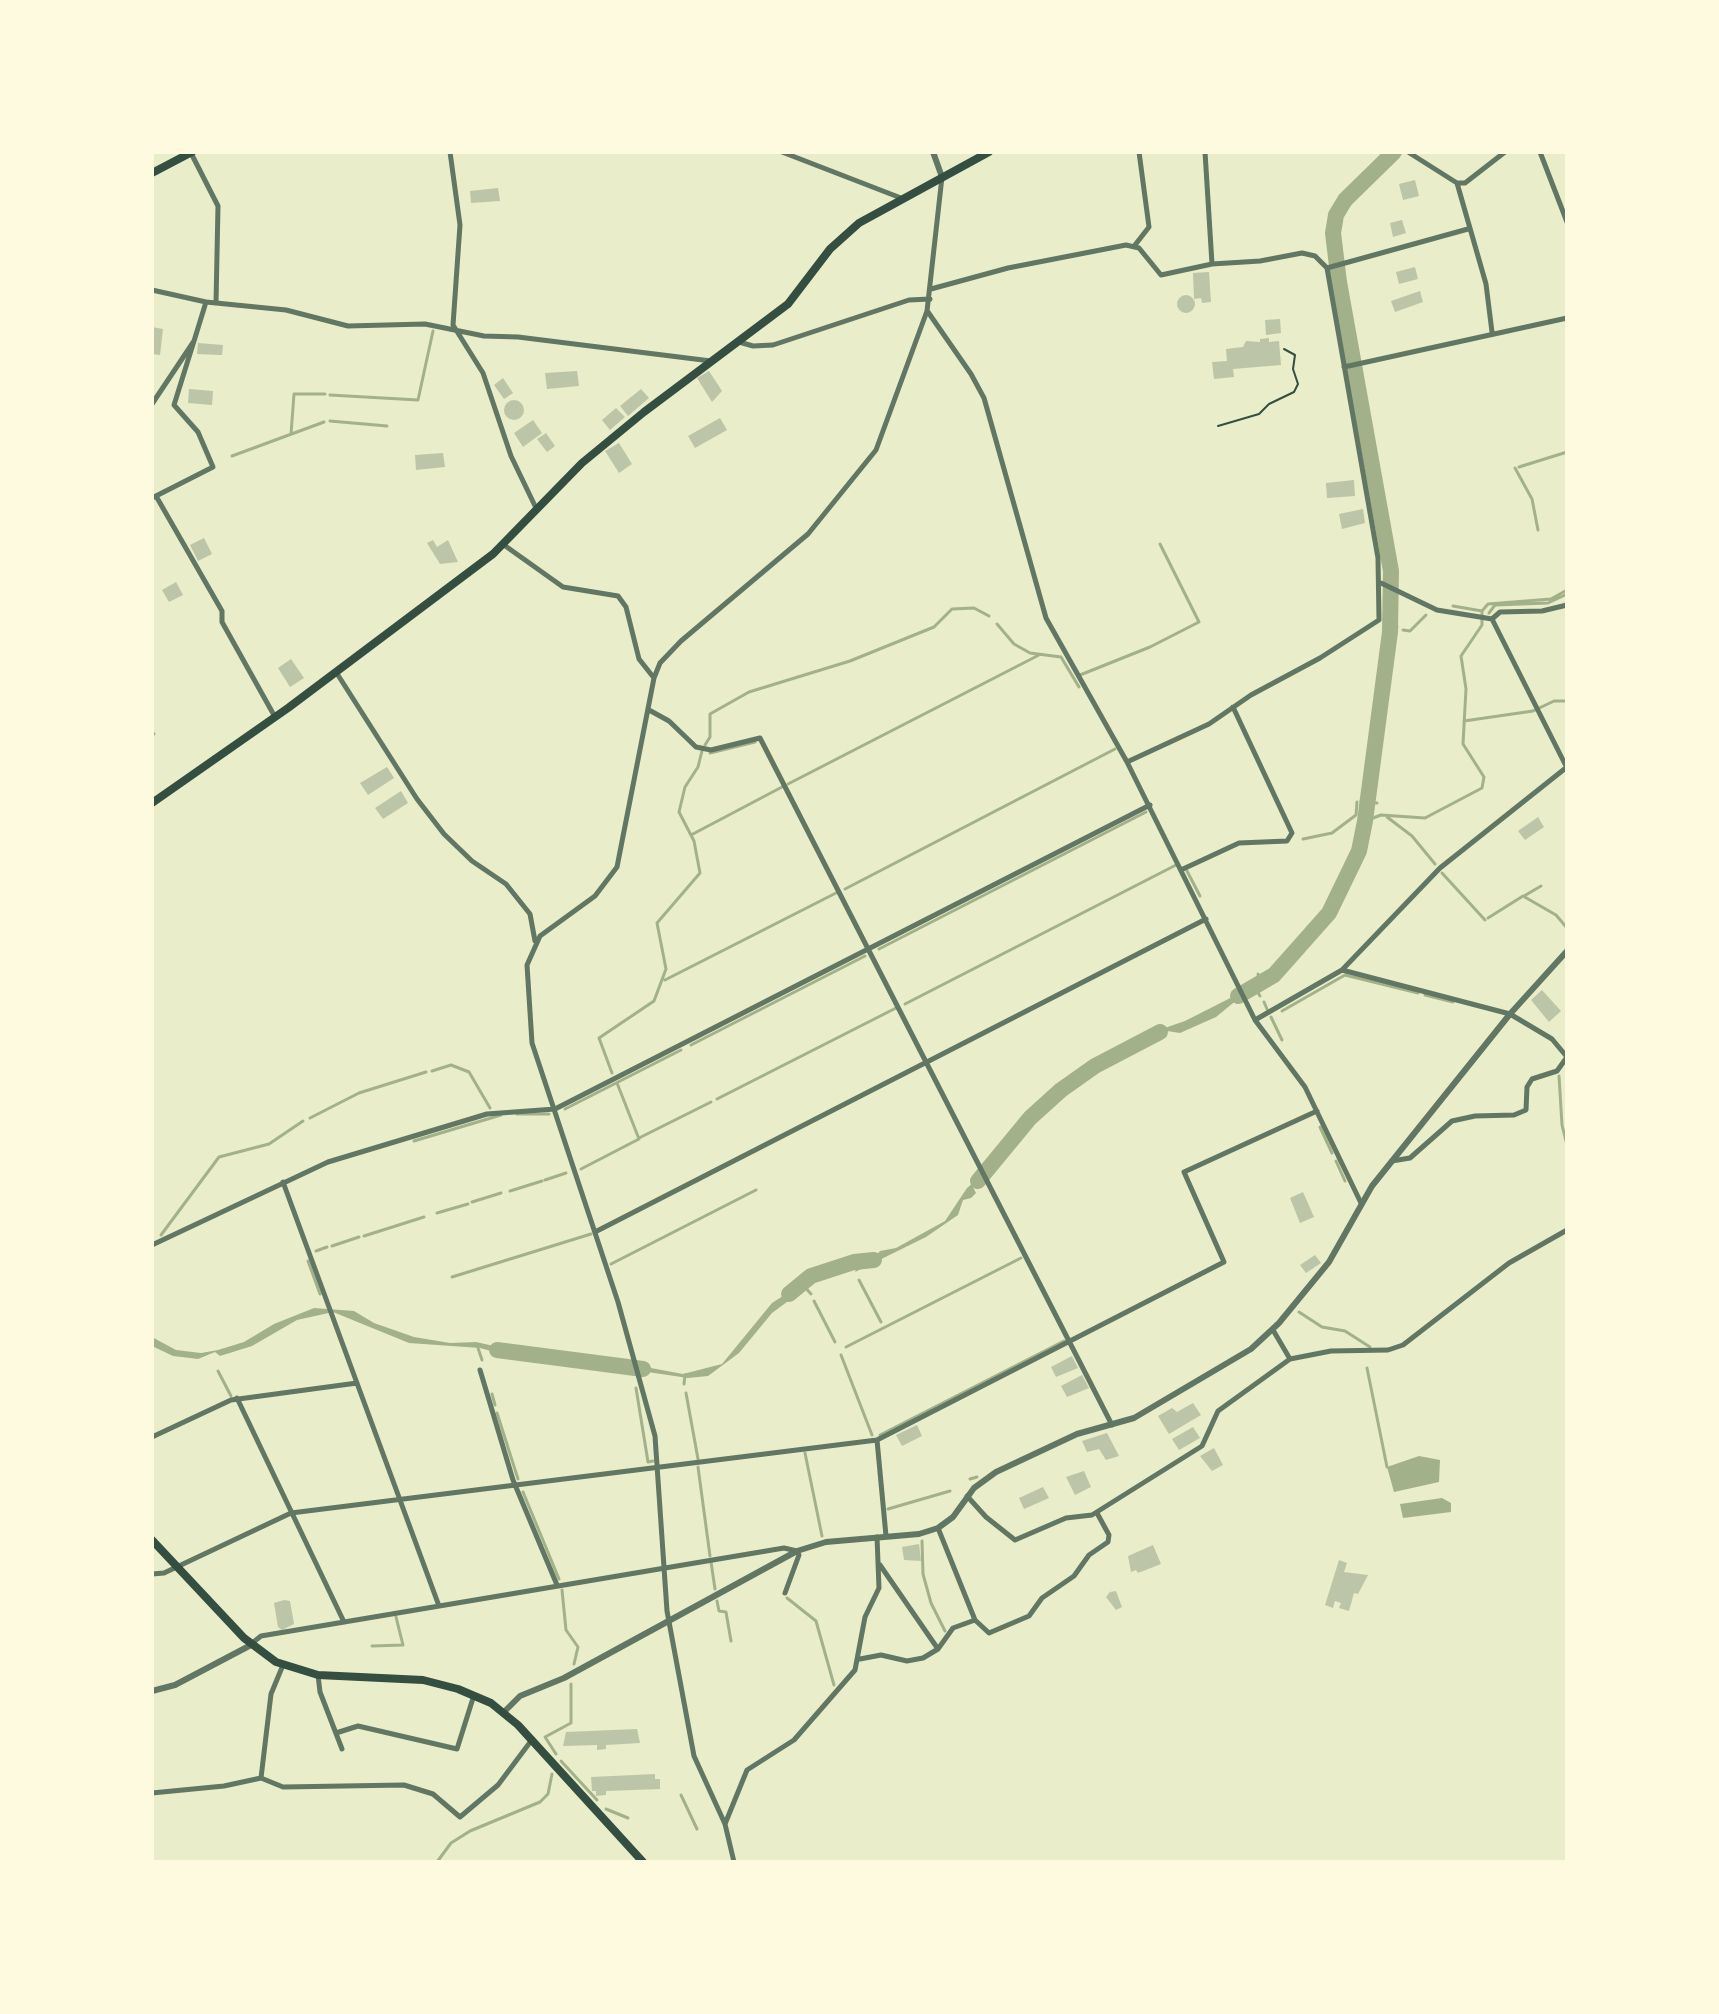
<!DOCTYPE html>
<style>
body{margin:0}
#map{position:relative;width:1719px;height:2014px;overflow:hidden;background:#e9edc9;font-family:"Archivo Narrow",sans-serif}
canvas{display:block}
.frame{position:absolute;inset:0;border:154px solid #fefae0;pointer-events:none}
</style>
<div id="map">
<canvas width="1719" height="2014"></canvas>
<div class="frame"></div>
</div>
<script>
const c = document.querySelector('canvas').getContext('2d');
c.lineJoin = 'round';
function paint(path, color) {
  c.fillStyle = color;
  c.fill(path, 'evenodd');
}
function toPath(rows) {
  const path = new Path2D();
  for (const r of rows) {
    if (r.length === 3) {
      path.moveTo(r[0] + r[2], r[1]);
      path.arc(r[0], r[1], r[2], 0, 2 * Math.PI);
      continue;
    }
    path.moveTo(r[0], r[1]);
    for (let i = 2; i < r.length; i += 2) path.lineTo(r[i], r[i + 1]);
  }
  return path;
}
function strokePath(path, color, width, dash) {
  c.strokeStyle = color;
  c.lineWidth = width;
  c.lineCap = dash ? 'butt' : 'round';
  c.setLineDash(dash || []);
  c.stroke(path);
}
const water = toPath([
 [1254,986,1216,1017,1180,1033,1167,1031,1144,1041,1153,1032,1185,1021],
 [992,1167,973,1187,976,1193,971,1198,963,1200,958,1215,926,1237,855,1272,858,1263,854,1262,867,1255,873,1259,880,1251,896,1248,945,1221,967,1188],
 [806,1281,799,1293,772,1313,739,1353,708,1376,688,1378,621,1368,640,1366,683,1374,722,1364,772,1303],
 [314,1308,354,1311,374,1323,414,1337,450,1343,476,1342,516,1351,506,1355,480,1348,409,1343,333,1312,297,1320,252,1346,220,1356,215,1352,198,1359,173,1356,152,1346,152,1337,176,1350,201,1353,218,1350,244,1342,274,1324],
 [1419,1456,1440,1460,1439,1482,1394,1492,1387,1467],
 [1442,1498,1451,1503,1451,1512,1403,1518,1400,1504]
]);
const stream = toPath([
 [330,395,418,400,433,331],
 [330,421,387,426],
 [291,434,294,394,325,394],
 [232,456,324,422],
 [1519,467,1567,452],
 [1515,468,1532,499,1538,530],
 [1453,606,1482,611],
 [1489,613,1495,605,1548,603,1567,594],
 [997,624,1014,644,1030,653,1061,657,1079,687],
 [1391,624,1397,627],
 [1403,630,1410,631,1426,615],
 [1080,675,1150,647,1199,622,1160,544],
 [1464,721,1533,711,1554,701,1567,701],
 [152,731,154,734],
 [705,745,710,737,710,714,749,692,850,661,934,627,952,609,974,608,989,616],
 [710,753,755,742],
 [788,784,1039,655],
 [1361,801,1377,803],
 [1387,817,1412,836,1435,864],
 [1365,821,1381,815,1425,818,1482,788,1484,777,1463,744,1466,689,1461,656,1482,625,1482,611,1488,604,1551,599,1567,590],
 [691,835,782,787],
 [1303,839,1332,833,1356,815,1357,802],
 [1187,871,1200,896],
 [1442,873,1485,920],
 [845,889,1115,749],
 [1524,896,1541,886],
 [1488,918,1523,896,1556,915,1567,928],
 [879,949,1146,812],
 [1258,974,1259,980,1254,986,1260,996],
 [665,980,836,893],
 [1425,995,1453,1002],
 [1264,1002,1267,1009],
 [905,1004,1176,865],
 [1282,1011,1345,975,1418,993],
 [1271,1017,1282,1040],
 [691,1045,865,956],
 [432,1071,451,1065,469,1072,490,1108],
 [612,1073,599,1038,654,1001,666,969,657,923,700,873,694,841,679,812,685,787,698,767,702,751],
 [1559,1076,1562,1125,1567,1145],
 [717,1099,896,1008],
 [565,1109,681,1050],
 [517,1114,549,1114],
 [310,1118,359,1093,426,1072],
 [1320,1127,1332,1153],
 [639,1138,711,1102],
 [414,1141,501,1115],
 [1336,1161,1345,1181],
 [581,1169,639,1139,617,1083],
 [545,1180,566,1173],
 [510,1191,542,1181],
 [472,1202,501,1193],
 [437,1213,468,1204],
 [161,1235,219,1157,269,1144,303,1121],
 [364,1236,424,1217],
 [332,1246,359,1237],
 [316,1251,327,1247],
 [308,1261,320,1294],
 [611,1264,756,1190],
 [452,1277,591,1234],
 [859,1280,881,1322],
 [803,1285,811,1294],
 [814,1301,835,1342],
 [1299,1312,1322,1327,1345,1331,1370,1347],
 [846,1347,1021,1258],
 [478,1348,482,1360],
 [841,1355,872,1435],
 [1367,1368,1387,1467],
 [218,1371,231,1396],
 [684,1384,685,1375],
 [636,1388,648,1462,653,1461],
 [686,1393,698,1459],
 [492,1394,495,1405],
 [497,1413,518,1479],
 [880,1435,1064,1341],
 [805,1453,822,1536],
 [698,1467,710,1556],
 [970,1479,977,1477],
 [523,1492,559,1579],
 [888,1509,950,1491],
 [922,1541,923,1574,931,1603,945,1631],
 [711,1562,715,1589],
 [562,1590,566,1630,578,1647,574,1664],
 [787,1598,816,1621,834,1685],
 [717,1601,719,1611,726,1612,731,1641],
 [372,1646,403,1645,396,1617],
 [556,1754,545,1737,571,1723,571,1684],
 [561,1761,597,1800],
 [681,1795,697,1829],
 [606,1809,628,1818],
 [437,1862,451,1843,470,1831,540,1802,548,1794,552,1774]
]);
const river = toPath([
 [1238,996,1274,975,1329,913,1359,851,1365,821,1390,632,1391,571,1339,282,1333,233,1336,215,1345,200,1394,152],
 [978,1181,1030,1118,1061,1090,1095,1066,1160,1032],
 [789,1294,811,1276,854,1262,874,1260],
 [497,1350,643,1369]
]);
const building = toPath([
 [1415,180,1419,196,1403,200,1399,184],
 [498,188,500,201,471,203,470,191],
 [1402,220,1406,233,1393,237,1390,223],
 [1415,267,1418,279,1399,284,1396,272],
 [1209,272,1211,302,1202,303,1201,298,1194,299,1193,273],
 [1420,291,1423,302,1395,312,1391,301],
 [1186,304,9],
 [1280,319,1281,333,1266,335,1265,320],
 [152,327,163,329,160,355,152,354],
 [1269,338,1269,342,1279,341,1281,365,1233,369,1234,377,1214,379,1212,362,1227,361,1226,349,1243,347,1246,341,1260,342,1260,339],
 [198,343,223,345,222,355,197,354],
 [577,371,579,386,547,389,545,373],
 [709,371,722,391,712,402,697,378],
 [503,378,513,393,504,399,494,385],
 [189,389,213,391,212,405,188,403],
 [641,389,649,398,628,416,620,406],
 [514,410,10],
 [616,408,625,417,610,430,602,420],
 [720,418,727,430,695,448,688,436],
 [533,420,542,433,523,447,514,433],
 [546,433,555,446,547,452,537,439],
 [619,443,632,464,619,473,605,451],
 [443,453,445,467,416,470,415,455],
 [1354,480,1355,496,1327,498,1326,483],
 [1363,509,1365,523,1342,529,1339,514],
 [204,538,212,554,198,561,190,545],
 [433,540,437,547,448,540,458,562,440,564,427,543],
 [176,582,183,595,169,602,162,590],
 [291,659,304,678,290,687,278,668],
 [387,767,394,778,368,795,360,783],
 [401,791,408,803,383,819,375,808],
 [1538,817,1544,827,1525,840,1518,831],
 [1542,990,1561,1011,1549,1022,1531,1000],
 [1303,1192,1314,1217,1300,1223,1290,1198],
 [1315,1255,1321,1263,1306,1273,1300,1265],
 [1072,1356,1078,1368,1056,1377,1051,1367],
 [1082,1375,1089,1388,1067,1397,1061,1386],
 [1193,1403,1201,1415,1169,1434,1158,1416,1172,1408,1177,1412],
 [917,1425,922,1436,902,1446,896,1435],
 [1193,1427,1200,1438,1179,1450,1172,1439],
 [1107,1433,1119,1456,1106,1460,1099,1449,1087,1452,1082,1441],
 [1214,1448,1223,1465,1212,1471,1200,1456],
 [1084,1471,1091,1487,1075,1495,1066,1477],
 [1043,1487,1049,1498,1024,1509,1019,1498],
 [919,1544,921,1561,904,1560,902,1547],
 [1153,1545,1161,1564,1138,1573,1136,1570,1131,1572,1128,1556],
 [1339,1560,1347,1563,1344,1572,1368,1575,1358,1594,1354,1593,1349,1611,1339,1608,1341,1603,1335,1601,1333,1608,1325,1605],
 [1116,1591,1122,1607,1116,1610,1106,1597,1110,1592],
 [284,1600,290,1601,294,1624,282,1630,278,1627,274,1603],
 [637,1729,640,1743,606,1745,606,1749,597,1750,597,1745,563,1746,566,1732],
 [655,1774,655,1779,660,1779,660,1789,606,1791,606,1795,596,1796,596,1791,592,1791,591,1777]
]);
const path = toPath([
 [1218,426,1259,414,1269,404,1294,392,1298,384,1293,369,1295,355,1284,349]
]);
const minor = toPath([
 [450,152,460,225,453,325,483,373,511,456,536,508],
 [782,152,901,198],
 [1205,152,1212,264],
 [1408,152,1457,183,1486,284,1492,332],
 [1540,152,1567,222],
 [191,153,218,206,216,303],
 [1457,183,1465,183,1505,152],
 [1135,245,1149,227,1139,152],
 [1327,268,1468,229],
 [931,289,1008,268,1126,245,1139,248,1161,275,1212,264,1260,261,1302,253,1315,256,1327,268,1378,558,1379,620,1320,658,1251,695,1209,724,1127,762],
 [152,290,206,302,286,310,348,326,425,324,484,336,518,337,711,361],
 [928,312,971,374,984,398,1046,618,1127,762,1255,1020,1305,1087,1361,1203],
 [739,342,753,346,773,345,909,300,930,299],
 [1344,367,1567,318],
 [152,404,194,341,206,302],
 [156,496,222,611,222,622,275,717],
 [152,498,213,467,198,432,174,405,194,341],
 [504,545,563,587,618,596,626,607,639,659,654,678],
 [1381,583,1437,610,1492,619],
 [1492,619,1567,768],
 [1492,619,1500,612,1542,611,1567,605],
 [336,672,417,799,444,834,472,861,506,884,530,914,535,941],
 [649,710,669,721,696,747,711,750,760,738,1112,1425],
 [1183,869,1239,843,1287,841,1292,833,1233,707],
 [1342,970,1510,1014,1552,1039,1567,1057,1557,1071,1532,1079,1527,1087,1526,1110,1514,1115,1475,1116,1452,1121,1410,1158,1392,1161],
 [1255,1020,1342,970,1440,868,1567,767],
 [283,1182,439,1606],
 [595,1232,1206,919],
 [152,1245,328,1162,487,1114,555,1109,1150,805],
 [1273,1330,1290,1359],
 [480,1370,513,1480,557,1585],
 [237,1398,344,1622],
 [152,1437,231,1400,357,1383],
 [877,1440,886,1536],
 [967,1496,986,1517,1015,1540,1066,1518,1092,1515,1202,1446,1218,1411,1290,1359,1331,1351,1388,1350,1403,1345,1509,1263,1567,1230],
 [938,1528,975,1620,989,1633,1029,1616,1042,1598,1074,1576,1089,1555,1108,1542,1109,1535,1097,1513],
 [880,1565,938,1649],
 [152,1574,164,1573,291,1513,877,1440,1224,1262,1184,1172,1317,1111],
 [251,1644,261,1636,784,1548,797,1551,799,1555,785,1593],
 [860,1659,881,1655,907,1661,923,1658,938,1649,953,1628,975,1620],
 [318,1675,320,1692,342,1749],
 [336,1733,358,1726,457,1749,474,1695],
 [261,1778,271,1694,283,1665],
 [152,1793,224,1786,261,1778,283,1787,404,1785,433,1794,460,1817,498,1785,531,1741],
 [725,1824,747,1770,794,1740,855,1670,865,1617,879,1588,877,1537],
 [734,1862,725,1824,694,1756,667,1611,655,1436,618,1302,532,1043,527,965,540,936,595,896,617,867,654,678,660,663,681,641,808,534,876,450,927,311,942,177]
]);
const tertiary = toPath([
 [933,152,942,177],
 [152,1691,175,1685,251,1645],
 [504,1712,520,1696,564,1678,797,1551,826,1542,919,1534,938,1528,953,1517,974,1488,996,1472,1077,1434,1134,1418,1251,1349,1279,1323,1329,1262,1372,1186,1510,1014,1567,951]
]);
const primary = toPath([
 [152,173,192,152],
 [152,803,288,708,493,554,582,463,644,412,788,304,830,249,859,223,989,152],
 [152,1540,244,1638,276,1662,318,1675,423,1680,458,1689,491,1703,518,1725,643,1862]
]);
paint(water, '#a3b18a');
strokePath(stream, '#a3b18a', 3);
strokePath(river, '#a3b18a', 16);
paint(building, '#bcc5a7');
strokePath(path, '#344e41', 2);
strokePath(minor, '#617663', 5);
strokePath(tertiary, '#617663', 6);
strokePath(primary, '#344e41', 8);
</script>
